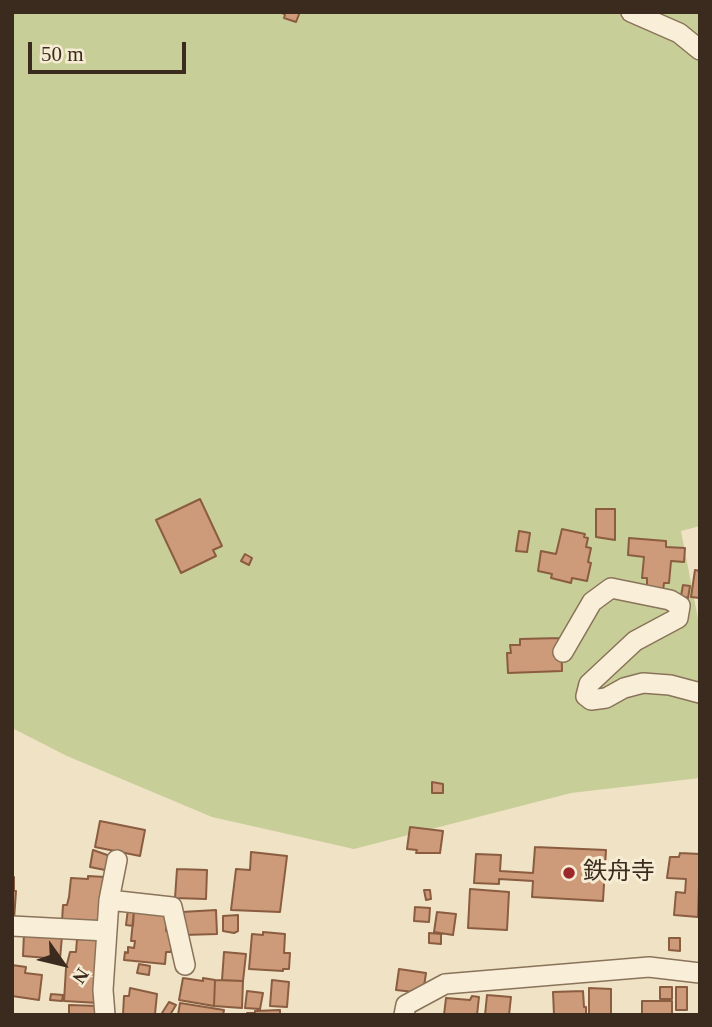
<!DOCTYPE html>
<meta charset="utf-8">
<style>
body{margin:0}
#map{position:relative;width:712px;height:1027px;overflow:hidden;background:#efe2c5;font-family:"Times New Roman",serif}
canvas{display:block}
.frame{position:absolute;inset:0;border:14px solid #3a2b1e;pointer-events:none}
.north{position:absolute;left:28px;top:929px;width:70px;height:70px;-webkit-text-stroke:5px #f6ecd4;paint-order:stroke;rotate:124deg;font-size:19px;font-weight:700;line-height:28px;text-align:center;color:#3a2b1e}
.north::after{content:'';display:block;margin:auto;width:24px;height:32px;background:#3a2b1e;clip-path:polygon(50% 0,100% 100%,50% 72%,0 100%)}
.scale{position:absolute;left:28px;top:42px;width:158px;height:32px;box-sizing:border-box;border:4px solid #3a2b1e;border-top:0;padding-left:9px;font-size:21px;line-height:24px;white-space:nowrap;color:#3a2b1e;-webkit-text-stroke:5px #f6ecd4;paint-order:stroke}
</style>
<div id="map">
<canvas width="712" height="1027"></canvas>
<div class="frame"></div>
<div class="north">N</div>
<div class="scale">50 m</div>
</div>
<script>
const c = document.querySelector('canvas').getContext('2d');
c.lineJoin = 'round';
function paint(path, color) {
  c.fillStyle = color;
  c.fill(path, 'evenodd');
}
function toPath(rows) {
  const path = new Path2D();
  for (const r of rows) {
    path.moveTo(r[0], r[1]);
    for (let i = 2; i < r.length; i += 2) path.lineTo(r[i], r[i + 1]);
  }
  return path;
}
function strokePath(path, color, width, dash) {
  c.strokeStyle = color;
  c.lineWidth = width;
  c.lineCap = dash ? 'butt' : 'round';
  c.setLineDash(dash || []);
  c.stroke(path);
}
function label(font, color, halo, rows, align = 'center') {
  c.font = font + ' "Times New Roman","Noto Sans JP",serif';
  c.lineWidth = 6;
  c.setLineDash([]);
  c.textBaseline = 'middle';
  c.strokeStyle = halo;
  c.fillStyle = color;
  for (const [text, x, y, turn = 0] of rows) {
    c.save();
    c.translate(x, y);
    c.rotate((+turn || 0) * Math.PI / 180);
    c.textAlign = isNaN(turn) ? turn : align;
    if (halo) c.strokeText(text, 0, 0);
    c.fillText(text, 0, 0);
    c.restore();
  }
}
const green = toPath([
 [12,12,700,12,700,526,681,531,700,629,700,778,571,793,354,849,212,817,67,756,12,728]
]);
const building = toPath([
 [281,12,300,12,296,22,284,18,285,15,281,12],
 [200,499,222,546,213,550,216,556,181,573,156,520,200,499],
 [596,509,615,509,615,540,596,537,596,509],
 [562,529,585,534,584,537,588,538,586,547,591,548,588,562,591,563,587,581,572,578,571,583,551,578,552,574,538,571,541,551,556,554,562,529],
 [519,531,530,533,527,552,516,551,519,531],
 [629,538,666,541,666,547,685,548,684,562,671,561,669,583,664,583,663,591,647,590,647,578,642,578,644,557,628,555,629,538],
 [245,554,252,558,249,565,241,561,245,554],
 [695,570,700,571,700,598,691,597,695,570],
 [683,585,690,586,688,598,681,596,683,585],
 [561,638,562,671,508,673,507,653,511,653,510,645,520,645,520,639,561,638],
 [432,782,443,784,443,793,432,793,432,782],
 [100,821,145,830,140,856,95,847,100,821],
 [410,827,443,831,440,853,416,853,417,850,407,849,410,827],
 [535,847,606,850,603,901,532,897,533,881,499,879,499,884,474,883,476,854,501,855,500,871,533,873,535,847],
 [93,850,113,857,110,871,90,867,93,850],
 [251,852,287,856,280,912,231,910,236,869,250,870,251,852],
 [680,853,700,854,698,917,674,915,676,892,685,893,686,879,667,878,670,857,679,857,680,853],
 [177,869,207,870,206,899,175,898,177,869],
 [88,876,105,877,101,922,62,921,63,905,67,905,69,897,71,878,88,879,88,876],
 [12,877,14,877,14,891,16,891,14,920,12,920,12,877],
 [470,889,509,892,507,930,468,928,470,889],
 [424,890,430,890,431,899,426,900,424,890],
 [415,907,430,908,429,922,414,921,415,907],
 [128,909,134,910,133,926,126,925,128,909],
 [134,910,167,913,166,931,173,932,171,952,166,952,165,964,124,960,125,952,128,953,128,947,134,948,135,941,131,941,134,910],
 [216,910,217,934,183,935,182,912,216,910],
 [437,912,456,914,453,935,434,932,437,912],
 [238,915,238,931,234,933,223,931,223,916,238,915],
 [263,932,285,934,284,953,290,953,289,969,283,969,283,971,249,969,252,934,263,935,263,932],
 [24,933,62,936,60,959,23,956,24,933],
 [429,933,441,934,441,944,429,943,429,933],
 [669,938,680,938,680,951,669,950,669,938],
 [77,939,104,940,99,1003,64,1001,66,968,70,952,76,952,77,939],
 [224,952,246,954,243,981,222,980,224,952],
 [139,964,150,966,149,975,137,973,139,964],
 [12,965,26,967,25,973,42,975,39,1000,12,996,12,965],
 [399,969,426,973,423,993,396,990,399,969],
 [183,978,203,981,203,978,215,980,214,1006,179,1000,183,978],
 [215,980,243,981,242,1008,214,1006,215,980],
 [272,980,289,982,287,1007,270,1006,272,980],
 [660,987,672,987,672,999,660,999,660,987],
 [676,987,687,987,687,1010,676,1010,676,987],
 [130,988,157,994,155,1014,123,1015,124,996,129,996,130,988],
 [589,988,611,989,611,1015,589,1015,589,988],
 [247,991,263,993,260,1009,245,1008,247,991],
 [583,991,584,1007,586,1007,586,1015,554,1015,553,992,583,991],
 [51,994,63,995,62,1001,50,1000,51,994],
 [487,995,511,997,509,1015,485,1015,487,995],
 [472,996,479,997,477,1015,444,1015,446,998,470,1000,472,996],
 [642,1001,672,1001,672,1015,642,1015,642,1001],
 [169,1002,176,1005,170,1015,165,1015,162,1013,169,1002],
 [180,1003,224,1010,223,1015,178,1015,180,1003],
 [69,1005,99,1006,99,1015,69,1015,69,1005],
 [280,1010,280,1015,247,1015,247,1013,255,1013,255,1011,280,1010]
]);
const minor = toPath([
 [631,12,679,33,700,50],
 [563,652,592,602,611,588,670,600,680,606,678,618,635,641,589,684,586,696,591,700,606,698,624,688,643,683,670,685,700,693],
 [109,900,172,907,185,965],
 [12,926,107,931],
 [105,1015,103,990,109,900,117,860],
 [404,1015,406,1005,445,984,649,967,700,973]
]);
const markers = [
 [569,873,7,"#9b292c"]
];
const poiNames = [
 ["鉄舟寺",583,873]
];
paint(green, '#c8ce98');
paint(building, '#ce9b7a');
strokePath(building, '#8a5c40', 2);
strokePath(minor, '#8a735a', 22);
strokePath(minor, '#f9efd8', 19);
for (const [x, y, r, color] of markers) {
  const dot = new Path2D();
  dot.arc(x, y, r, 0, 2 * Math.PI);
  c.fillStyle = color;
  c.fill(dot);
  strokePath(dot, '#f6ecd4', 2.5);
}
label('24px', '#3a2b1e', '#f6ecd4', poiNames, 'left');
</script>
